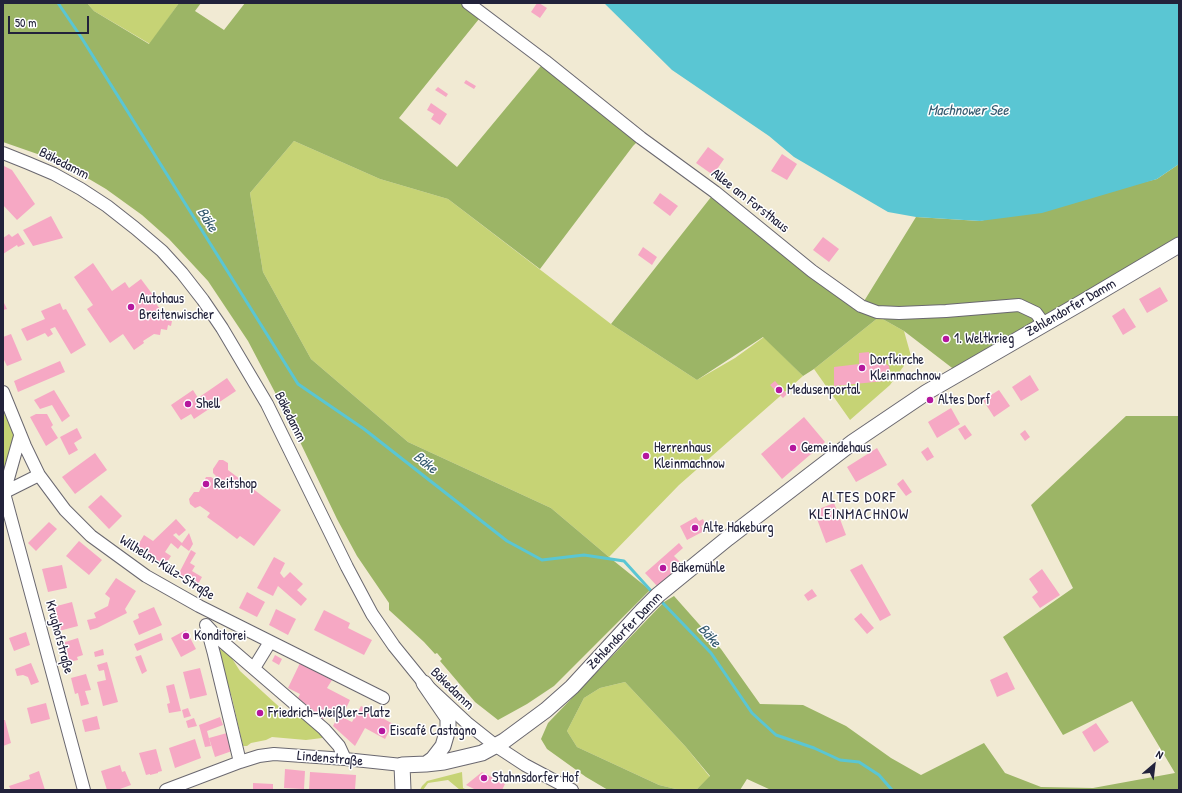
<!DOCTYPE html>
<meta charset="utf-8">
<style>
body{margin:0}
#map{position:relative;width:1182px;height:793px;overflow:hidden;background:#f1ead3;font-family:"Patrick Hand",sans-serif}
canvas{display:block}
.frame{position:absolute;inset:0;border:4px solid #22223b;pointer-events:none}
.north{position:absolute;left:1134px;top:745px;width:40px;height:40px;-webkit-text-stroke:3px #fff;paint-order:stroke;rotate:28deg;font-size:11px;font-weight:700;line-height:16px;text-align:center;color:#22223b}
.north::after{content:'';display:block;margin:auto;width:14px;height:18px;background:#22223b;clip-path:polygon(50% 0,100% 100%,50% 72%,0 100%)}
.scale{position:absolute;left:8px;top:16px;width:81px;height:18px;box-sizing:border-box;border:2px solid #22223b;border-top:0;padding-left:5px;font-size:12px;line-height:14px;white-space:nowrap;color:#22223b;-webkit-text-stroke:3px #fff;paint-order:stroke}
</style>
<div id="map">
<canvas width="1182" height="793"></canvas>
<div class="frame"></div>
<div class="north">N</div>
<div class="scale">50 m</div>
</div>
<script>
const c = document.querySelector('canvas').getContext('2d');
c.lineJoin = 'round';
function paint(path, color) {
  c.fillStyle = color;
  c.fill(path, 'evenodd');
}
function toPath(rows) {
  const path = new Path2D();
  for (const r of rows) {
    path.moveTo(r[0], r[1]);
    for (let i = 2; i < r.length; i += 2) path.lineTo(r[i], r[i + 1]);
  }
  return path;
}
function strokePath(path, color, width, dash) {
  c.strokeStyle = color;
  c.lineWidth = width;
  c.lineCap = dash ? 'butt' : 'round';
  c.setLineDash(dash || []);
  c.stroke(path);
}
function label(font, color, halo, rows, align = 'center') {
  c.font = font + ' "Patrick Hand",sans-serif';
  c.lineWidth = 3;
  c.setLineDash([]);
  c.textBaseline = 'middle';
  c.strokeStyle = halo;
  c.fillStyle = color;
  for (const [text, x, y, turn = 0] of rows) {
    c.save();
    c.translate(x, y);
    c.rotate((+turn || 0) * Math.PI / 180);
    c.textAlign = isNaN(turn) ? turn : align;
    if (halo) c.strokeText(text, 0, 0);
    c.fillText(text, 0, 0);
    c.restore();
  }
}
const green = toPath([
 [87,3,179,3,150,44,94,11],
 [294,141,380,179,448,199,611,324,697,380,735,358,764,337,803,376,679,485,609,557,551,508,408,442,311,359,263,272,250,193],
 [879,317,904,331,911,356,890,385,850,420,814,369],
 [3,411,14,434,3,474],
 [220,649,224,651,231,657,240,671,287,714,296,718,301,717,322,736,322,738,306,740,272,737,266,740,251,743,247,746,243,746,232,698,218,651],
 [625,682,685,746,710,777,696,790,680,790,659,785,577,747,567,731,584,698,600,688],
 [462,772,463,788,467,790,460,790,448,780,428,783,423,790,420,790,422,786,427,781]
]);
const forest = toPath([
 [3,3,87,3,94,11,149,44,179,3,201,3,195,11,224,30,245,3,468,3,483,14,399,118,457,167,545,61,641,138,633,146,540,269,448,199,380,179,294,141,250,193,263,272,311,359,408,442,551,508,609,557,650,590,554,686,527,704,498,720,475,702,440,661,442,659,437,653,435,654,424,642,389,610,389,603,357,556,337,519,290,421,248,341,208,281,169,239,142,215,106,189,84,176,46,157,3,142],
 [1179,164,1179,245,960,374,904,331,879,317,814,369,803,376,763,337,697,380,611,324,715,192,861,306,916,217,980,221,1157,179],
 [1126,416,1179,416,1179,790,771,790,747,779,740,790,696,790,710,776,685,746,625,682,600,688,584,698,567,731,577,747,659,785,680,790,608,790,586,777,547,749,541,739,548,723,664,602,674,596,721,649,760,704,803,705,846,726,891,758,921,775,984,743,1005,773,1041,787,1093,788,1175,773,1132,701,1063,735,1003,637,1073,588,1031,505]
]);
const water = toPath([
 [604,3,1179,3,1179,164,1157,179,1042,213,980,221,916,217,888,212,794,157,769,136,672,70]
]);
const stream = toPath([
 [58,3,81,37,298,384,364,429,507,541,542,560,584,555,624,561,653,593],
 [660,600,711,653,752,713,776,735,814,748,840,760,859,762,879,775,892,790]
]);
const building = toPath([
 [537,3,539,3,547,8,540,18,531,12],
 [466,80,476,86,474,89,464,83],
 [438,87,448,94,446,97,435,90],
 [431,103,447,114,440,125,431,119,434,114,427,110],
 [708,147,724,159,713,175,696,163],
 [782,154,797,164,787,180,771,171],
 [4,166,12,170,35,204,17,220,3,205],
 [660,193,678,206,670,216,653,203],
 [51,216,63,238,33,246,23,230],
 [18,233,25,244,18,247,17,245,3,254,3,238,9,234,12,237],
 [823,237,839,249,829,262,813,250],
 [643,247,657,257,652,265,638,255],
 [93,263,112,291,125,282,129,288,141,279,153,295,151,297,160,309,165,311,164,317,169,318,169,321,172,321,171,326,168,325,167,330,161,329,160,335,154,334,143,341,144,343,134,350,123,334,110,343,87,309,93,305,74,277],
 [1160,287,1168,301,1147,313,1139,299],
 [3,301,7,309,3,310],
 [60,303,63,310,66,309,86,345,71,354,55,327,50,329,53,334,48,337,45,333,27,341,21,329,45,319,41,311],
 [1124,308,1136,327,1123,335,1112,316],
 [11,334,22,360,7,366,3,358,3,337],
 [869,352,870,363,883,362,889,366,890,375,888,379,885,381,834,386,834,367,859,364,859,353],
 [60,361,65,372,18,392,14,381],
 [1030,375,1039,390,1021,401,1012,387],
 [227,378,236,391,194,419,191,414,181,420,171,405,193,390,198,398],
 [775,381,787,394,783,398,770,385],
 [54,390,70,416,62,422,52,405,40,409,34,400],
 [999,390,1010,406,994,417,983,400],
 [951,408,960,424,937,438,928,422],
 [36,414,47,414,53,425,51,427,58,438,46,446,30,417],
 [804,417,825,442,782,479,761,454],
 [965,425,972,435,965,440,958,429],
 [77,428,82,438,74,443,78,450,69,455,60,437],
 [1025,430,1030,437,1025,441,1020,434],
 [928,447,934,457,927,461,921,452],
 [877,448,887,465,856,482,847,467],
 [95,453,107,470,75,494,62,477],
 [219,460,223,460,228,463,228,470,281,510,254,546,240,536,237,539,221,527,207,517,210,513,200,506,195,508,190,504,189,499,194,492,199,492,206,477,211,477,214,479,216,476,213,473,213,469],
 [903,479,912,492,906,496,897,484],
 [101,495,122,516,109,529,88,507],
 [834,503,846,535,826,543,814,511],
 [696,517,699,521,703,519,705,524,701,526,704,531,687,540,680,526],
 [176,519,186,530,179,536,176,533,173,535,182,543,189,533,193,544,189,551,181,545,178,549,171,543,165,552,171,556,163,568,135,550,144,535,153,541],
 [49,522,57,529,36,551,28,543],
 [79,541,102,560,89,575,66,556],
 [679,543,683,548,674,556,682,564,657,586,645,573],
 [191,550,196,553,190,563,195,566,192,571,202,577,196,588,177,577],
 [274,557,285,563,280,573,283,577,284,578,290,572,303,584,297,590,307,599,301,606,278,586,273,596,257,588],
 [862,564,891,615,880,621,850,570],
 [62,565,67,588,48,592,42,569],
 [1042,569,1060,595,1040,608,1032,597,1038,592,1029,579],
 [116,578,136,591,125,609,127,613,97,628,90,630,87,620,96,618,94,613,108,606,110,598,105,594],
 [812,589,817,596,808,601,804,595],
 [247,592,265,602,257,617,239,608],
 [72,602,78,626,59,631,53,607],
 [154,607,162,625,139,635,133,621,139,618,138,614],
 [276,609,296,619,288,635,269,625],
 [324,610,350,623,348,628,372,640,364,655,314,630],
 [861,613,874,628,867,634,854,619],
 [186,630,196,649,181,657,171,638],
 [26,632,30,645,14,651,9,638],
 [161,633,163,640,137,651,134,644],
 [78,638,83,655,77,657,78,660,68,662,62,643],
 [103,649,104,655,95,657,94,652],
 [141,655,147,671,142,674,135,657],
 [275,655,282,659,279,665,272,661],
 [107,662,118,702,103,706,97,682,106,680,104,670,99,671,97,665],
 [31,663,39,682,31,685,28,677,23,675,17,676,15,669],
 [300,663,332,680,327,688,350,700,342,717,352,722,361,706,393,724,385,739,365,728,355,746,333,726,339,715,327,710,323,719,298,698,300,694,288,688],
 [200,668,207,695,190,699,183,672],
 [1007,672,1015,689,997,697,990,680],
 [86,674,91,690,85,691,89,704,81,706,78,693,75,694,71,678],
 [174,684,181,711,169,713,167,704,170,703,166,686],
 [46,703,50,719,31,724,27,708],
 [188,708,191,716,184,718,182,710],
 [97,716,100,729,85,732,82,720],
 [220,717,223,725,207,731,211,746,205,747,199,725],
 [194,718,197,726,188,728,186,721],
 [3,720,5,720,11,743,3,746],
 [1096,723,1109,742,1094,752,1082,732],
 [227,733,232,751,215,757,209,738],
 [195,739,201,758,175,768,169,748],
 [156,749,162,771,158,772,158,773,150,775,150,774,146,775,139,753],
 [120,765,122,772,125,771,131,785,117,790,107,790,101,771],
 [285,769,305,771,304,789,284,788],
 [39,771,45,790,11,790,9,786,30,779,29,775],
 [310,772,356,775,355,790,309,790],
 [482,772,505,784,502,790,476,790,466,785],
 [253,783,273,784,273,790,253,790]
]);
const minor = toPath([
 [468,3,545,61,641,138,715,192,812,271,861,306,877,312,899,313,946,311,1019,305,1036,313,1044,324],
 [3,153,28,163,54,174,81,189,107,206,135,228,162,251,182,273,203,300,222,328,267,404,347,567,372,614,394,646,424,683,467,723,496,746,525,765,572,790],
 [3,392,25,446,39,475,65,510,91,536,146,576,199,606,383,698],
 [3,493,39,475],
 [4,493,84,790],
 [4,493,20,436],
 [206,625,217,637,324,729,339,746,345,759],
 [207,628,214,654,240,762],
 [254,668,270,642],
 [166,790,240,762,259,756,274,754,345,759,402,765]
]);
const major = toPath([
 [424,683,448,718,448,729,443,746,433,759,426,764],
 [403,790,402,765,426,764,444,762,482,753,504,741,546,710,572,687,642,611,658,595,728,538,853,442,927,392,1081,303,1179,245]
]);
const markers = [
 [131,307,4,"#b5179e"],
 [946,339,4,"#b5179e"],
 [862,368,4,"#b5179e"],
 [779,390,4,"#b5179e"],
 [930,400,4,"#b5179e"],
 [188,404,4,"#b5179e"],
 [793,448,4,"#b5179e"],
 [646,456,4,"#b5179e"],
 [206,484,4,"#b5179e"],
 [695,528,4,"#b5179e"],
 [663,568,4,"#b5179e"],
 [186,636,4,"#b5179e"],
 [260,713,4,"#b5179e"],
 [382,731,4,"#b5179e"],
 [484,778,4,"#b5179e"]
];
const streetNames = [
 ["Bäkedamm",64,164,27],
 ["Allee am Forsthaus",750,201,38],
 ["Zehlendorfer Damm",1071,308,-30],
 ["Bäkedamm",290,417,63],
 ["Wilhelm-Külz-Straße",167,568,32],
 ["Zehlendorfer Damm",625,631,-46],
 ["Krughofstraße",59,637,75],
 ["Bäkedamm",452,689,44],
 ["Lindenstraße",330,759,5]
];
const poiNames = [
 ["Autohaus",139,299],
 ["Breitenwischer",139,315],
 ["1. Weltkrieg",954,339],
 ["Dorfkirche",870,360],
 ["Kleinmachnow",870,376],
 ["Medusenportal",787,390],
 ["Altes Dorf",938,400],
 ["Shell",196,404],
 ["Herrenhaus",654,448],
 ["Kleinmachnow",654,464],
 ["Gemeindehaus",801,448],
 ["Reitshop",214,484],
 ["Alte Hakeburg",703,528],
 ["Bäkemühle",671,568],
 ["Konditorei",194,636],
 ["Friedrich-Weißler-Platz",268,713],
 ["Eiscafé Castagno",390,731],
 ["Stahnsdorfer Hof",492,778]
];
const waterNames = [
 ["Machnower See",968,111],
 ["Bäke",207,220,58],
 ["Bäke",425,463,38],
 ["Bäke",709,636,48]
];
const neighbourhoodNames = [
 ["ALTES DORF",859,498],
 ["KLEINMACHNOW",859,515]
];
paint(green, '#c6d375');
paint(forest, '#9cb566');
paint(water, '#5ac6d3');
strokePath(stream, '#5ac6d3', 3);
paint(building, '#f6a8c4');
strokePath(minor, '#6a6870', 14);
strokePath(major, '#6a6870', 17);
strokePath(minor, '#fff', 12);
strokePath(major, '#fff', 15);
for (const [x, y, r, color] of markers) {
  const dot = new Path2D();
  dot.arc(x, y, r, 0, 2 * Math.PI);
  c.fillStyle = color;
  c.fill(dot);
  strokePath(dot, '#fff', 1.5);
}
label('14px', '#22223b', '#fff', streetNames);
label('14px', '#22223b', '#fff', poiNames, 'left');
label('italic 15px', '#365b70', '#fff', waterNames);
c.letterSpacing = '1px';
label('15px', '#22223b', '#fff', neighbourhoodNames);
c.letterSpacing = '0px';
</script>
